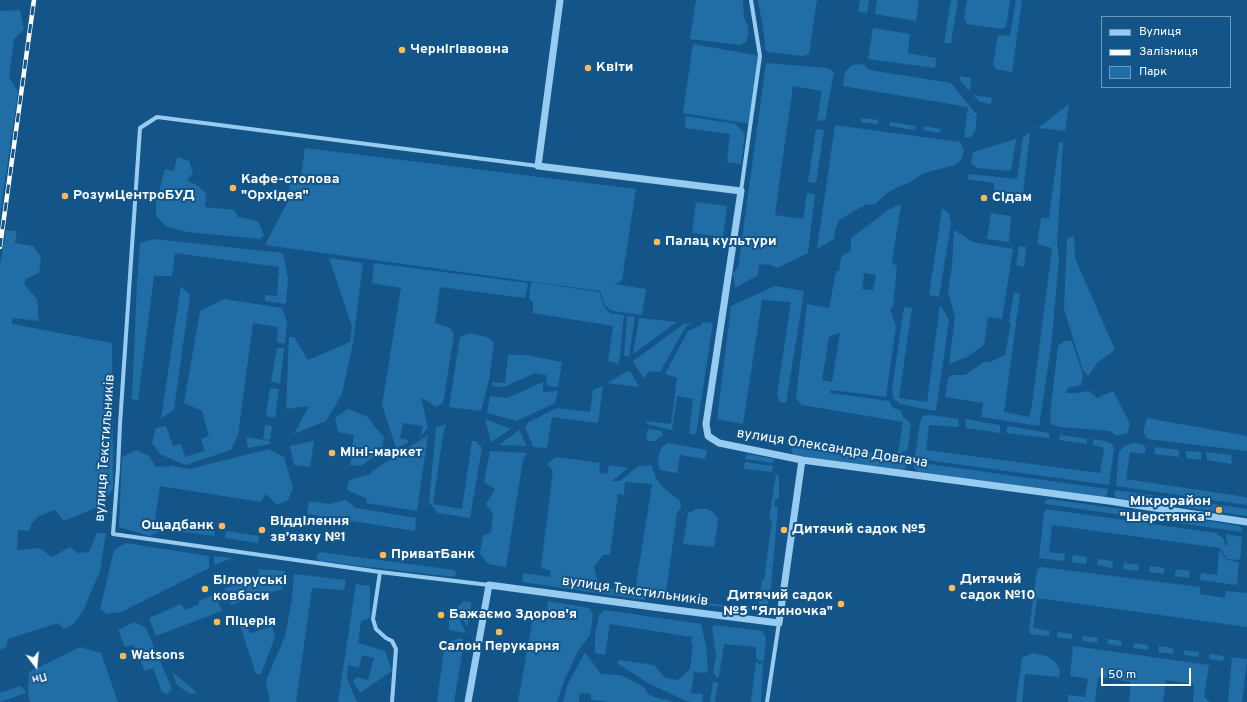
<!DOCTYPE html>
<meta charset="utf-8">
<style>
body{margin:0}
#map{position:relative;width:1247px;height:702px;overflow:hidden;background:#135588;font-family:Overpass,sans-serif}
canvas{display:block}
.legend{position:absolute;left:1101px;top:16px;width:130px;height:72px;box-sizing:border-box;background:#135588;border:1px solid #7199b8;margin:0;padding:5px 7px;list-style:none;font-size:12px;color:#fff}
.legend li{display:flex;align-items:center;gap:8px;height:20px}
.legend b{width:20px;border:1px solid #7199b8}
.north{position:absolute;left:16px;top:646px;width:40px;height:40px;-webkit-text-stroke:3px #135588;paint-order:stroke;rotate:164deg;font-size:11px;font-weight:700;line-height:16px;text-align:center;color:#fff}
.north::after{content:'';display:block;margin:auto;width:14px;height:18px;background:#fff;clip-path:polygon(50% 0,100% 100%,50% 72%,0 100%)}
.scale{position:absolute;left:1101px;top:668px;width:90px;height:18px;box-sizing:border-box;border:2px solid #fff;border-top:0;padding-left:5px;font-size:12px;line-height:14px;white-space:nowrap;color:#fff;-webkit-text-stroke:3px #135588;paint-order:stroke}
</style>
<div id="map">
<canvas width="1247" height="702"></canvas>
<ul class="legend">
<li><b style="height:5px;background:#98cbf0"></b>Вулиця</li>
<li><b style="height:5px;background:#fff"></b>Залізниця</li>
<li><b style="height:11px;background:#216ea6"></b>Парк</li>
</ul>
<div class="north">Пн</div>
<div class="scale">50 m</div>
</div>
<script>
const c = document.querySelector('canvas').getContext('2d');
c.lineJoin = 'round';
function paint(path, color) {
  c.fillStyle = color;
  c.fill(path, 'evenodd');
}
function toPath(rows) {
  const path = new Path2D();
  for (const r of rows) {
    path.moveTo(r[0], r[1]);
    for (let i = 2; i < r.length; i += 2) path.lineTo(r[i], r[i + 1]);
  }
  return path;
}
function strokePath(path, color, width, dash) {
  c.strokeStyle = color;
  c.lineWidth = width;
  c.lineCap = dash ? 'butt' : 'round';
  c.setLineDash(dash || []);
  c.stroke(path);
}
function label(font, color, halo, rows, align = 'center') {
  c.font = font + ' Overpass,sans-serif';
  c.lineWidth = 4;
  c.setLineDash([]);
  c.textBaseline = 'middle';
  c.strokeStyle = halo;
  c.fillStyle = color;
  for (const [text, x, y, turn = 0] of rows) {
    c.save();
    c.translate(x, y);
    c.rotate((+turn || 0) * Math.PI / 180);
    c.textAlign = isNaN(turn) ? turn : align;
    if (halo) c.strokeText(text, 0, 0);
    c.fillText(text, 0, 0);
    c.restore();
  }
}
const green = toPath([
 [696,0,743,0,744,17,748,27,748,35,746,42,740,45,690,39],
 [758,0,817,0,809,54,802,56,768,52,765,49,764,34],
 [860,0,869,0,867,13,858,12],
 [877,0,919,0,916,21,875,14],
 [951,0,958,0,951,43,944,43],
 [967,0,1010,0,1006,27,1001,29,967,24,964,18],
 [1016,0,1022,0,1012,72,996,69,993,64,998,35,1010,36],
 [20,10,24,29,14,39,9,77,18,92,0,215,0,11],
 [873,28,910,34,908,53,936,58,935,68,868,59],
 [693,44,760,56,750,124,683,113],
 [766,63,828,68,834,72,825,121,817,120,822,91,793,86,782,163,775,215,803,219,807,193,815,194,808,253,777,268,768,264,759,265,758,275,735,288,733,273,738,268],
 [863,64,869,70,951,83,977,115,975,132,970,138,964,137,968,107,843,86,845,72,852,65],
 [959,76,971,78,970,91,961,82],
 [973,95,992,98,991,104,980,102],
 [1069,104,1065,131,1038,128],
 [686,116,736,124,745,134,741,164,727,162,730,134,685,128],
 [861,118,878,120,878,124,861,122],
 [890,122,916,126,915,130,889,126],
 [835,125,960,142,964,150,961,160,955,165,924,173,909,183,900,186,887,193,875,204,865,205,839,220,835,230,834,239,817,249],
 [924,126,941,129,940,133,923,130],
 [816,129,824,130,816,183,808,182],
 [1030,132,1023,194,994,191,994,183,967,179,969,174,1017,179,1023,137],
 [1016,139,1011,171,977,168,971,163,973,152],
 [1059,142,1063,142,1057,244,1059,259,1051,347,1039,426,981,417,983,403,945,397,948,378,953,375,965,375,984,362,990,362,1005,355,1011,323,1009,322,1014,292,1020,294,1004,412,1029,417,1032,405,1052,248,1037,244,1041,218,1049,218],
 [305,148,636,189,622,280,614,284,646,289,642,315,612,311,605,306,600,291,265,245,287,203,291,174,301,176],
 [177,157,189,161,193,173,187,180,198,186,206,193,205,207,234,210,238,217,258,221,264,235,260,239,187,232,166,226,156,216,156,202,165,169,174,171],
 [696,202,727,206,723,237,692,233],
 [901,204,892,262,897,267,893,307,890,309,896,327,886,397,831,390,830,393,889,401,892,407,901,411,903,417,909,422,911,426,907,451,901,453,898,453,903,422,802,405,796,398,807,304,829,308,836,271,839,271,841,257,851,250,851,238,888,210],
 [864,273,876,275,873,290,862,289],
 [840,333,832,382,822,380,829,337,835,334],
 [942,209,949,213,951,224,939,297,929,295],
 [991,213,1011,216,1009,242,987,239],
 [6,230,17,231,15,243,33,246,41,257,39,273,26,279,24,284,37,299,39,321,13,318,12,324,112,343,113,489,98,507,64,521,55,510,39,516,32,523,29,531,18,530,17,550,40,548,52,557,70,547,78,553,89,552,97,533,106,533,100,571,84,609,73,625,64,629,58,623,8,639,6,647,0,650,0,266],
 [954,230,973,242,1013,249,1002,319,988,317,984,345,967,357,949,364,955,317,948,292,952,266],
 [1074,236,1075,258,1115,350,1097,363,1088,376,1083,370,1064,309,1067,238],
 [154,239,283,253,288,279,286,304,265,301,265,295,277,296,279,267,175,253,172,276,154,276,138,400,132,399,137,282,140,243],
 [1019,246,1026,247,1024,267,1016,265],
 [329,258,363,263,353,343,342,394,326,421,294,434,309,406,286,409,289,337,294,337,308,360,350,342,352,327],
 [374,263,528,283,525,298,440,287,435,323,450,328,454,334,443,403,436,407,421,397,428,428,420,437,423,426,403,423,400,438,408,440,408,443,396,448,382,405,401,288,372,283],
 [531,282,599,292,604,307,610,313,624,315,619,364,608,361,613,326,533,313,533,302,529,299],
 [181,286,190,295,174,409,161,419],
 [775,286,804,291,786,403,780,402,777,395,791,302,762,300,743,424,717,419,731,306],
 [224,299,282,308,287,322,285,344,277,342,278,327,253,323,238,435,231,450,185,465,160,454,152,443,156,428,166,426,173,446,181,444,185,457,205,451,201,439,209,436,202,411,184,403,200,311],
 [940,305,949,320,936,411,900,404,893,398,892,390,904,307,912,308,899,398,927,402],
 [627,316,635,317,629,356,624,356],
 [639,318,677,322,633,354],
 [703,322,713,323,696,434,689,434,693,399,677,396,672,430,647,424,646,421,671,424,677,378,665,374,688,331,701,325],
 [693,323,686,326,660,372,650,371,643,378,633,361,684,324],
 [469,333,487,337,494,342,489,380,481,411,449,407,460,337],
 [1065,341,1072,341,1083,375,1081,385,1068,388,1066,393,1075,393,1089,391,1097,398,1113,391,1130,424,1128,433,1116,436,1110,431,1060,427,1051,424,1050,415,1058,346],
 [277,348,284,348,280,384,271,381],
 [508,355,526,355,562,362,558,387,547,386,546,375,535,373,504,387,492,386,492,382,505,383],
 [628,371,631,372,639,387,607,383],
 [543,382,543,392,558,391,555,403,517,421,487,413,490,396,507,398],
 [603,386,598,423,552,417,547,448,533,447,525,427,529,422,557,408,590,412,593,390],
 [270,388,279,389,275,418,266,416],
 [348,409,368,417,375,427,384,437,382,451,361,466,350,465,354,435,338,432,335,418],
 [931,415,958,419,959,427,929,425,926,450,1100,473,1104,449,1102,447,1093,445,1093,439,1105,441,1112,444,1114,449,1109,485,919,459,915,457,920,423,923,416],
 [1147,418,1247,436,1247,451,1148,439,1143,432],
 [485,419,511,429,491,442],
 [965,419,1000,425,1000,433,966,428],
 [446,424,443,435,433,504,462,509,472,441,476,441,482,448,470,518,438,513,429,502,436,428],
 [265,425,272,426,270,440,263,439],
 [1007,426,1049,433,1049,438,1007,433],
 [648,429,662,431,663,435,655,441,647,441,646,437],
 [519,430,527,446,499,445],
 [428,435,417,511,366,503,367,499,347,490,349,480,371,474,372,471],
 [1060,435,1087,439,1087,444,1059,440],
 [246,437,270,441,270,444,248,448],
 [314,441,310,467,294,465,290,446],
 [795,442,906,458,907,463,906,468,902,471,794,455,791,450],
 [668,443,707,450,705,459,680,455,677,473,660,470,658,462,659,453,662,447],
 [1133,443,1142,444,1146,448,1144,454,1130,452,1126,479,1245,497,1247,498,1247,505,1116,486,1119,451,1125,446],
 [1155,447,1179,450,1179,457,1154,454],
 [269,449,284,457,293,488,288,500,277,505,266,494,261,502,160,486,155,519,161,531,150,536,119,527,122,457,137,450,149,456,156,467,172,466,189,469],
 [490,451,527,453,523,460,506,567,488,564,480,553,483,536,491,532,493,514,486,504,495,489,484,482],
 [1186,451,1201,452,1201,460,1186,458],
 [1206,452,1231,455,1232,464,1207,460],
 [747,454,774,459,773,463,745,459],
 [556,457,600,463,599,473,607,474,609,465,628,468,612,481,620,481,637,467,651,465,657,480,664,488,680,501,681,508,677,513,665,600,649,598,636,585,652,484,625,482,624,495,618,494,610,555,603,555,594,567,599,587,643,593,645,596,645,600,522,582,523,573,551,577,550,571,541,567,553,471,547,464],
 [745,462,773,466,772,472,744,469],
 [914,462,1108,489,1107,495,1105,497,918,472,914,468],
 [776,474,778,475,779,480,779,499,775,499,774,506,778,507,770,598,767,605,758,609,762,580,764,580,772,521,769,520],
 [1115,490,1247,509,1247,516,1117,498,1114,495],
 [1049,499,1214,522,1239,526,1242,528,1242,532,1045,504,1045,501],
 [346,500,356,508,416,518,415,531,307,514,309,501,329,504],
 [697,509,707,509,713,512,718,519,714,547,683,544,688,513],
 [1046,509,1216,533,1223,538,1226,546,1228,545,1225,534,1242,537,1240,560,1227,559,1220,548,1052,525,1049,552,1065,554,1064,561,1039,558,1044,513],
 [180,525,215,531,214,536,179,531],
 [226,531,259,536,258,543,225,538],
 [126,543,209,556,209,568,121,612,107,614,100,609,114,550],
 [1219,550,1227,560,1239,562,1237,585,1200,580,1201,573,1217,575],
 [320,552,454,570,457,574,453,577,319,561,316,556],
 [1073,555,1087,557,1086,564,1072,562],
 [214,556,232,558,214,565],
 [1098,559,1113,561,1112,568,1097,565],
 [1124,563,1139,565,1138,571,1123,569],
 [1150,566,1165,568,1163,574,1149,572],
 [1041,567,1200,587,1200,594,1225,598,1226,591,1247,593,1247,627,1037,598,1033,628,1050,631,1049,636,1030,634,1029,631,1037,570],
 [258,569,285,571,282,589,231,605,224,588,260,578],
 [1176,569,1190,571,1189,578,1175,576],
 [294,574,346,580,344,590,312,588,296,702,270,702,266,681,285,636,292,599],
 [356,584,370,586,370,618,361,621,358,643,385,651,392,671,360,693,353,681,357,677,368,680,374,658,362,655,359,668,348,665,347,678,355,698,358,702,338,702],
 [215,594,222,611,156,636,149,618,181,604,185,610,199,604,199,601],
 [682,600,756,609,755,611,682,602],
 [464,601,471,602,471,606,467,627,457,607],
 [548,601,589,608,593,614,590,635,578,651,565,679,557,702,518,702,534,611,549,614,547,608],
 [454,609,466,633,449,630,449,613],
 [605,610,701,624,706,645,708,670,706,673,694,672,691,693,703,694,702,702,690,702,682,699,650,684,618,664,618,660,654,665,665,678,678,680,690,669,693,643,691,643,692,637,610,624,605,655,595,653,595,636,599,615],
 [135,622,146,628,172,689,167,694,162,692,153,668,145,671,133,645,125,647,118,630],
 [246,622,249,632,252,633,272,626,275,637,261,674,256,674,240,626],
 [714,625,762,631,766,637,764,660,760,662,756,658,756,647,724,644,719,676,717,678,713,673,716,656,712,628],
 [1058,632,1072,634,1072,639,1057,637],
 [1083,636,1098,638,1097,643,1082,641],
 [461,638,464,642,454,702,437,702,445,642],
 [1108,639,1122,641,1121,646,1107,644],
 [1134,643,1148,645,1148,650,1133,648],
 [1073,646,1209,665,1204,697,1210,702,1193,702,1194,684,1166,680,1163,702,1129,702,1131,682,1098,677,1095,702,1068,702,1068,695,1085,697,1088,679,1070,676],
 [1159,646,1173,648,1173,654,1158,652],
 [80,647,101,653,118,702,30,702,28,695,29,672],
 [1184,650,1199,652,1198,657,1184,655],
 [585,652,601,674,621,675,644,687,648,694,654,697,675,702,605,702,604,701,592,700,590,694,580,693,579,702,563,702,567,686],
 [1032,653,1047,656,1055,662,1060,670,1059,677,1025,674,1022,702,1016,702,1022,658],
 [1210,654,1224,656,1223,661,1209,659],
 [1232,657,1247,659,1242,702,1228,702],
 [756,661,759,664,763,663,761,702,751,702],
 [172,672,193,689,196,693,190,694,177,685],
 [713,682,718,683,715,702,710,702],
 [20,686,24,689,26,693,0,702,0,693]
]);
const minor = toPath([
 [741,191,760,56,751,0],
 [380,572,373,619,376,629,386,638,392,641,396,649,392,702],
 [489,585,380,572,113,534,118,468,120,424,140,128,157,117,538,166],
 [767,702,779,623]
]);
const tertiary = toPath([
 [560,0,538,166,741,191,706,424,708,436,719,443,802,460,1109,501,1247,522],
 [468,702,489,585,668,609,779,623,802,460]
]);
const rail = toPath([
 [0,247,34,0]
]);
const markers = [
 [402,50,4,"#ffb957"],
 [588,68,4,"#ffb957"],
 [233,188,4,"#ffb957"],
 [65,196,4,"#ffb957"],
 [984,198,4,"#ffb957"],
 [657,242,4,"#ffb957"],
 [332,453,4,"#ffb957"],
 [1219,510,4,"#ffb957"],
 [222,526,4,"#ffb957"],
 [262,530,4,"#ffb957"],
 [784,530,4,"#ffb957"],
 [383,555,4,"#ffb957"],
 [952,588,4,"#ffb957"],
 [205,589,4,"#ffb957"],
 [841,604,4,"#ffb957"],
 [441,615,4,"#ffb957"],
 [217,622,4,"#ffb957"],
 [499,632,4,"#ffb957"],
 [123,656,4,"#ffb957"]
];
const poiNames = [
 ["Чернігіввовна",410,50],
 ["Квіти",596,68],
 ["Кафе-столова",241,180],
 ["\"Орхідея\"",241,196],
 ["РозумЦентроБУД",73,196],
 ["Сідам",992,198],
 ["Палац культури",665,242],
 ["Міні-маркет",340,453],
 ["Мікрорайон",1211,502,"right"],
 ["\"Шерстянка\"",1211,518,"right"],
 ["Відділення",270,522],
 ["зв’язку №1",270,538],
 ["Ощадбанк",214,526,"right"],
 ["Дитячий садок №5",792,530],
 ["ПриватБанк",391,555],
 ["Дитячий",960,580],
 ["садок №10",960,596],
 ["Білоруські",213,581],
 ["ковбаси",213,597],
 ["Дитячий садок",833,596,"right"],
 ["№5 \"Ялиночка\"",833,612,"right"],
 ["Бажаємо Здоров'я",449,615],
 ["Піцерія",225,622],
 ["Салон Перукарня",499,647,"center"],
 ["Watsons",131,656]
];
const streetNames = [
 ["вулиця Текстильників",106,448,-86],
 ["вулиця Олександра Довгача",832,449,9],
 ["вулиця Текстильників",635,592,8]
];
paint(green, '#216ea6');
strokePath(minor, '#98cbf0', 4);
strokePath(tertiary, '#98cbf0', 7);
strokePath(rail, '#fff', 4.5);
strokePath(rail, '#135588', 3, [9]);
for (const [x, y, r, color] of markers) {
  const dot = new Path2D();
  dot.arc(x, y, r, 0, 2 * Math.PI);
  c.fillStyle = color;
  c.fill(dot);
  strokePath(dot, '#135588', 1.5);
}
label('bold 14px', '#fff', '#135588', poiNames, 'left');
label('14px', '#fff', '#135588', streetNames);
</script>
